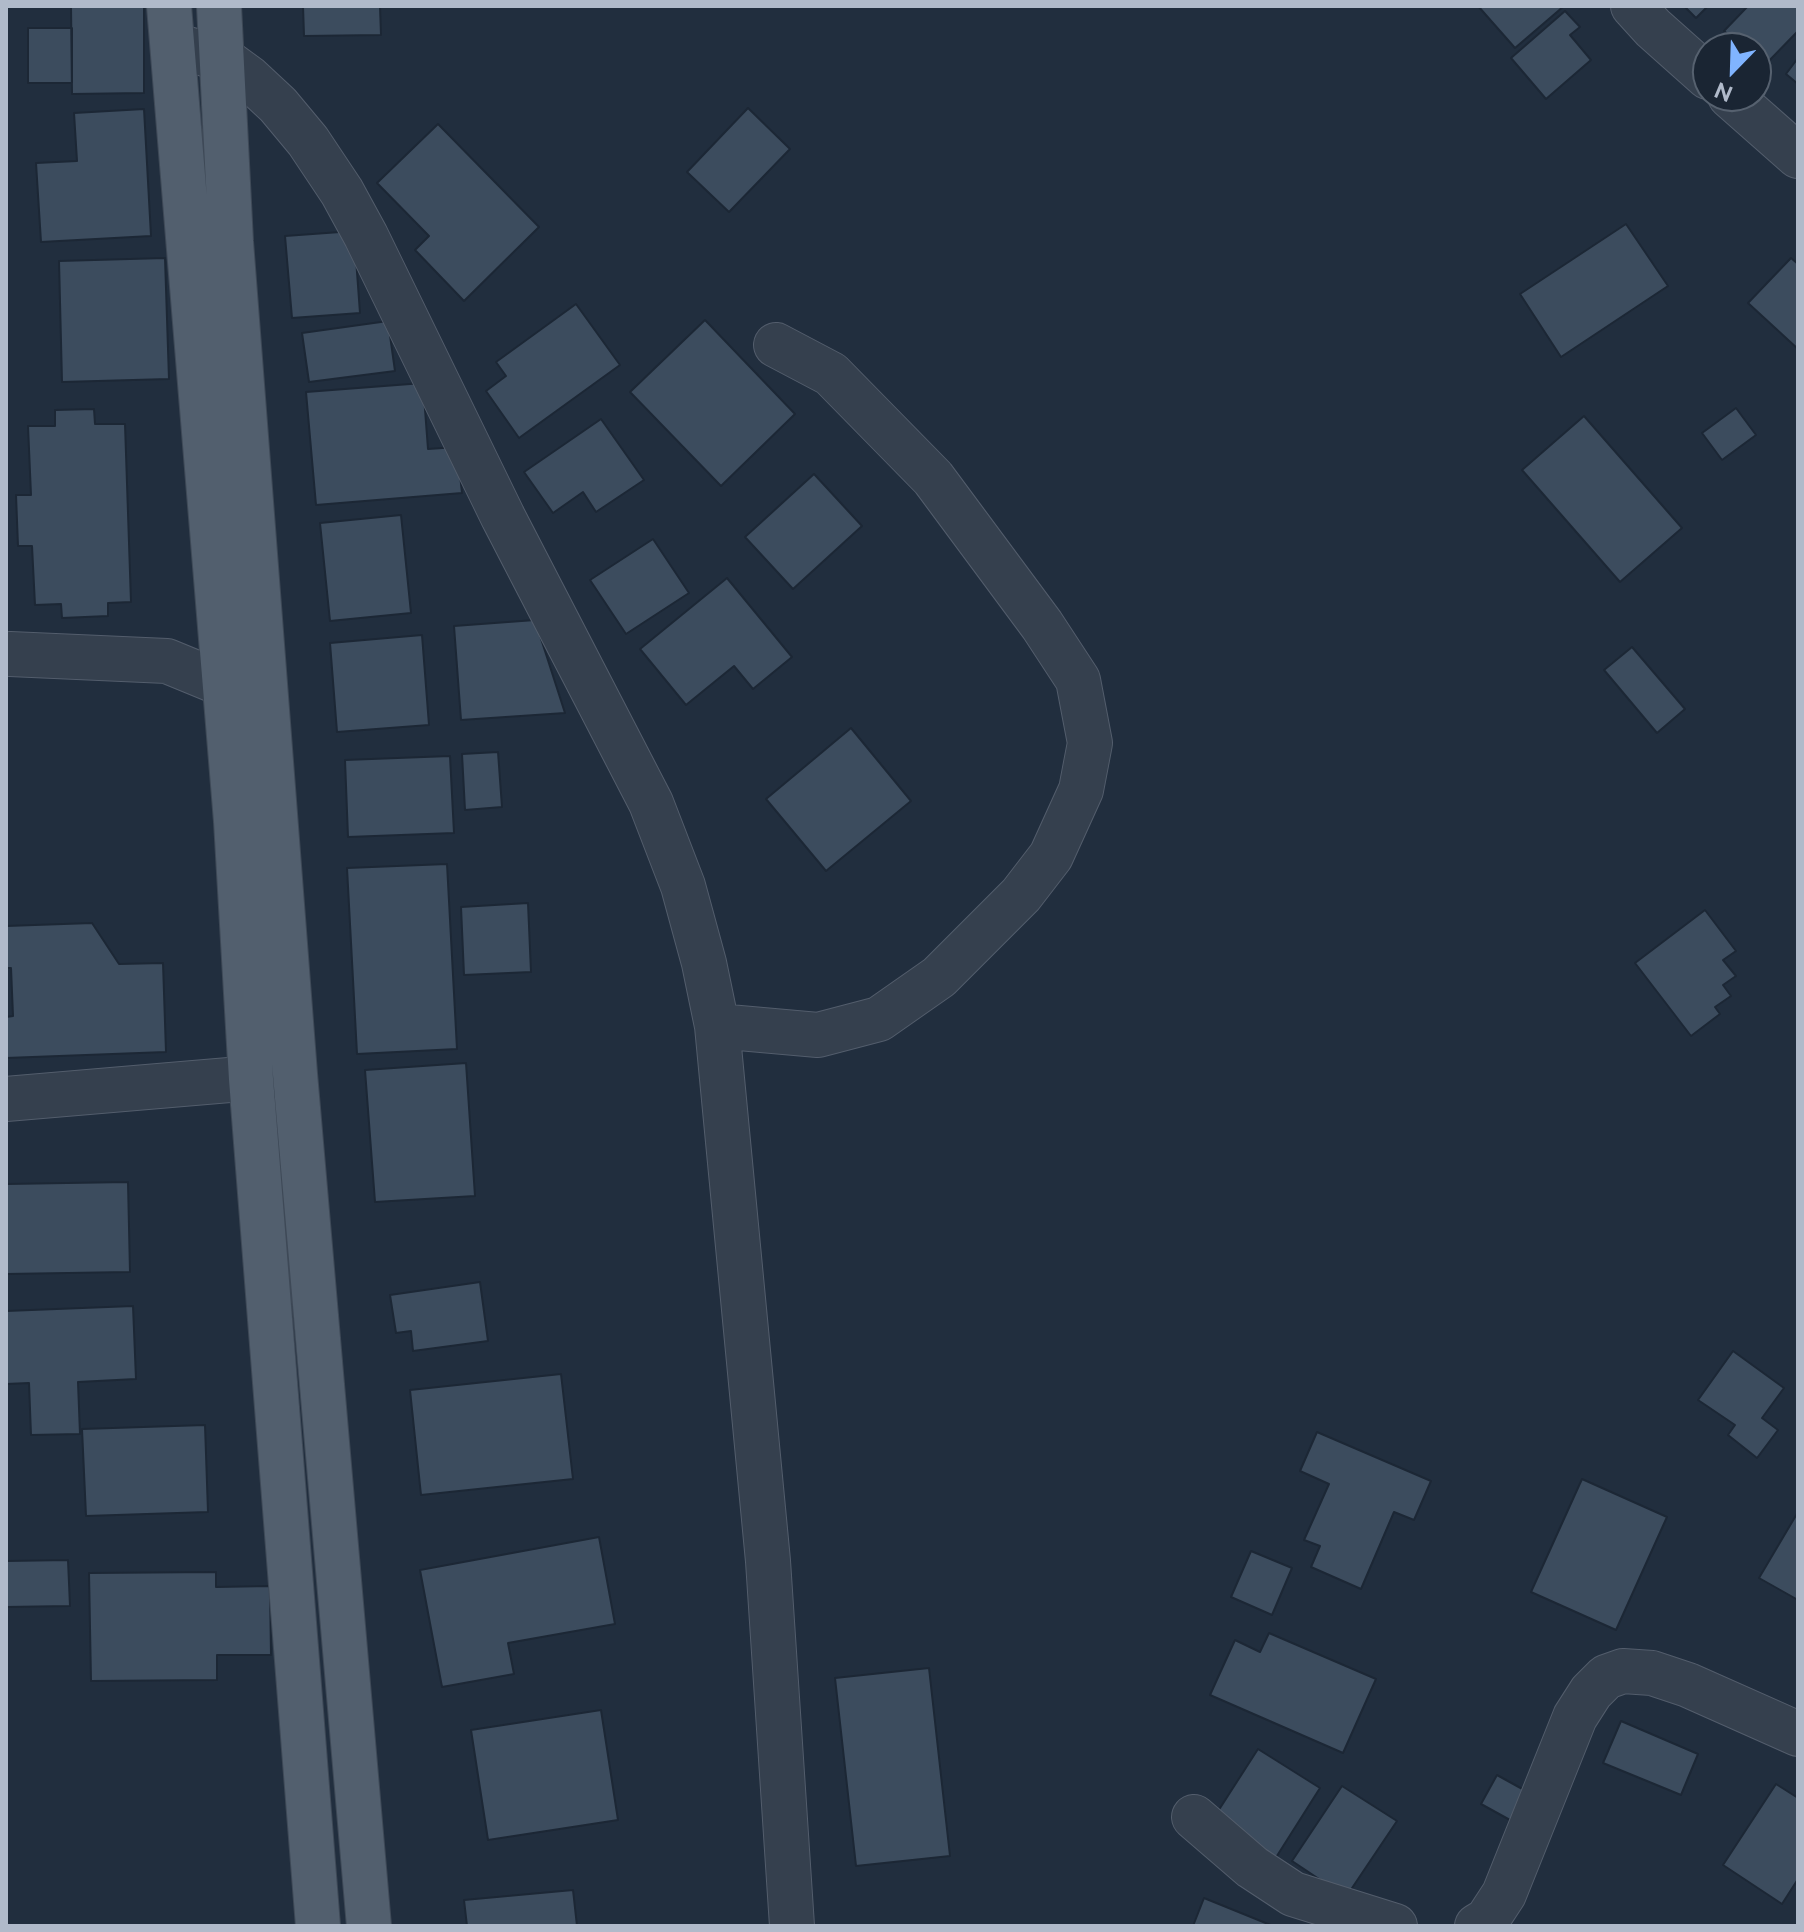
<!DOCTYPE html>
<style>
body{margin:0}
#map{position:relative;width:1804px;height:1932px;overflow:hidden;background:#212e3e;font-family:Raleway,sans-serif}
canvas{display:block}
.frame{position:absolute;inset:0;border:8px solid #b0baca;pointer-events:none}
.north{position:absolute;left:1692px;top:32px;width:80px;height:80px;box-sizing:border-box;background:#1a2533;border:2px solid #56616f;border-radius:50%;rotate:203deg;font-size:22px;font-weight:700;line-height:32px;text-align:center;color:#b0baca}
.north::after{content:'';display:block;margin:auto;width:28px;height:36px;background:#80b4ff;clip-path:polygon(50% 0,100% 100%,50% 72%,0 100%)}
</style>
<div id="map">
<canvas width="1804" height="1932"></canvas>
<div class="frame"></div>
<div class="north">N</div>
</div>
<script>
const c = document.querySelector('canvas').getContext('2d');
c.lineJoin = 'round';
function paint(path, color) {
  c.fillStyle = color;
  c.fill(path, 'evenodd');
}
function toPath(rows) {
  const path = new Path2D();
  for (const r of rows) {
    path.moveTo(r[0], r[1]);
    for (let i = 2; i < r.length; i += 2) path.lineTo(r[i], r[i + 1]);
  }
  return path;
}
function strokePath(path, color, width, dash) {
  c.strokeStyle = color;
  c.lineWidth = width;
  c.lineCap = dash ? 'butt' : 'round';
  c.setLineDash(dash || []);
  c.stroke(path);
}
const building = toPath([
 [71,6,144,6,144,93,72,94,71,6],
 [303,6,380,6,381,35,304,36,303,6],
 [1478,6,1564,6,1515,48,1478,6],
 [1684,6,1708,6,1696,18,1684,6],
 [1748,6,1798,6,1798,31,1763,67,1756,60,1756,48,1743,48,1724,31,1748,6],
 [1565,11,1580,27,1570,35,1591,60,1546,99,1511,58,1565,11],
 [28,28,72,28,72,83,28,83,28,28],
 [1798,58,1798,84,1786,74,1798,58],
 [748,108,790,149,729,212,687,172,748,108],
 [144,109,151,236,41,242,36,163,77,161,74,113,144,109],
 [438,124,539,227,464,301,415,250,429,236,377,183,438,124],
 [1626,224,1668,286,1561,357,1520,294,1626,224],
 [354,231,360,313,292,318,285,236,354,231],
 [165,258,169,379,62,382,59,261,165,258],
 [1791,258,1798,264,1798,349,1748,303,1791,258],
 [576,304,620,365,519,438,486,391,506,376,496,362,576,304],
 [705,320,795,414,721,486,630,392,705,320],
 [388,321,395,371,309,382,302,333,388,321],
 [423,383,428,449,457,447,462,493,316,505,306,392,423,383],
 [1736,408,1756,435,1722,460,1702,433,1736,408],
 [94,409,95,424,125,424,131,602,108,603,108,616,62,618,61,604,35,605,32,546,18,546,16,495,31,495,28,426,55,426,55,410,94,409],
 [1584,416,1682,528,1620,582,1522,470,1584,416],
 [601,419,644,480,596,512,583,492,553,513,524,472,601,419],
 [814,474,862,526,793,589,745,537,814,474],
 [401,515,411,613,330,621,320,523,401,515],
 [653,539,689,593,626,634,590,580,653,539],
 [727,578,792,657,753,689,734,666,686,705,640,649,727,578],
 [535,620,565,713,461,720,454,626,535,620],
 [422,635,429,725,337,732,330,643,422,635],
 [1632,647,1685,709,1657,733,1604,670,1632,647],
 [851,728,911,801,826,871,766,799,851,728],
 [498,752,502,807,465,810,462,754,498,752],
 [450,756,454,833,348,837,345,760,450,756],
 [447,864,457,1049,357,1054,347,868,447,864],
 [528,903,531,972,464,975,461,907,528,903],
 [1705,910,1736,951,1723,960,1736,976,1723,985,1731,996,1715,1007,1720,1014,1691,1036,1635,963,1705,910],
 [92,923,119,964,163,963,166,1052,6,1058,6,1017,13,1016,11,968,6,968,6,926,92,923],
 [466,1063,475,1196,375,1202,365,1070,466,1063],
 [128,1182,130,1272,6,1274,6,1184,128,1182],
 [480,1282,488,1341,413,1351,411,1331,396,1333,390,1295,480,1282],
 [133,1306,136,1379,78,1382,80,1434,31,1435,29,1383,6,1384,6,1311,133,1306],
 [1733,1351,1784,1388,1762,1418,1778,1430,1757,1458,1728,1435,1735,1425,1698,1400,1733,1351],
 [561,1374,573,1479,421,1495,410,1390,561,1374],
 [205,1425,208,1512,86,1516,82,1429,205,1425],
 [1317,1432,1431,1481,1414,1520,1394,1512,1361,1589,1311,1567,1320,1546,1304,1540,1329,1484,1300,1471,1317,1432],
 [1582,1479,1667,1517,1616,1630,1531,1592,1582,1479],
 [1798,1512,1798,1600,1759,1578,1798,1512],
 [599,1537,615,1624,508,1643,514,1674,442,1687,420,1570,599,1537],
 [1251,1551,1292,1568,1272,1615,1231,1597,1251,1551],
 [68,1560,70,1606,6,1607,6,1561,68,1560],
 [216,1572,216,1587,270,1586,271,1655,217,1655,217,1680,91,1681,89,1573,216,1572],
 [1269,1633,1376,1679,1343,1753,1210,1695,1235,1640,1260,1652,1269,1633],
 [929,1668,950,1856,856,1866,835,1678,929,1668],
 [601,1710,618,1820,488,1840,471,1730,601,1710],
 [1621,1721,1698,1754,1681,1795,1603,1763,1621,1721],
 [1258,1749,1320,1788,1275,1859,1213,1819,1258,1749],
 [1497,1775,1535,1796,1519,1825,1481,1804,1497,1775],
 [1776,1784,1798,1798,1798,1879,1782,1904,1723,1865,1776,1784],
 [1342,1786,1397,1821,1346,1897,1292,1861,1342,1786],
 [573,1890,577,1926,467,1926,464,1900,573,1890],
 [1204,1898,1273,1926,1193,1926,1204,1898]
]);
const minor = toPath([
 [1633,6,1653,28,1708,77],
 [173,45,223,59,249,78,278,105,308,141,342,192,366,236,503,517,651,803,683,886,704,963,717,1026,768,1561,792,1926],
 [1730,96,1798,156],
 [10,654,167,661,257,698],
 [717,1026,818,1035,879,1019,939,977,1021,895,1051,856,1081,790,1090,743,1078,680,1042,625,933,478,831,374,776,345],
 [6,1099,288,1075],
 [1194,1817,1252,1867,1293,1894,1395,1926],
 [1477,1926,1487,1920,1504,1894,1575,1717,1591,1692,1606,1677,1623,1671,1652,1673,1688,1685,1798,1734]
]);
const major = toPath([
 [169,6,236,821,251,1079,318,1926],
 [219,6,231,242,295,1074,369,1926]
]);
paint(building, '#3c4c5e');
strokePath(building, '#1c2735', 2);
strokePath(minor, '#535d6c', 46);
strokePath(major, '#3e4957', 46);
strokePath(minor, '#35404e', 44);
strokePath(major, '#525f6e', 44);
</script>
